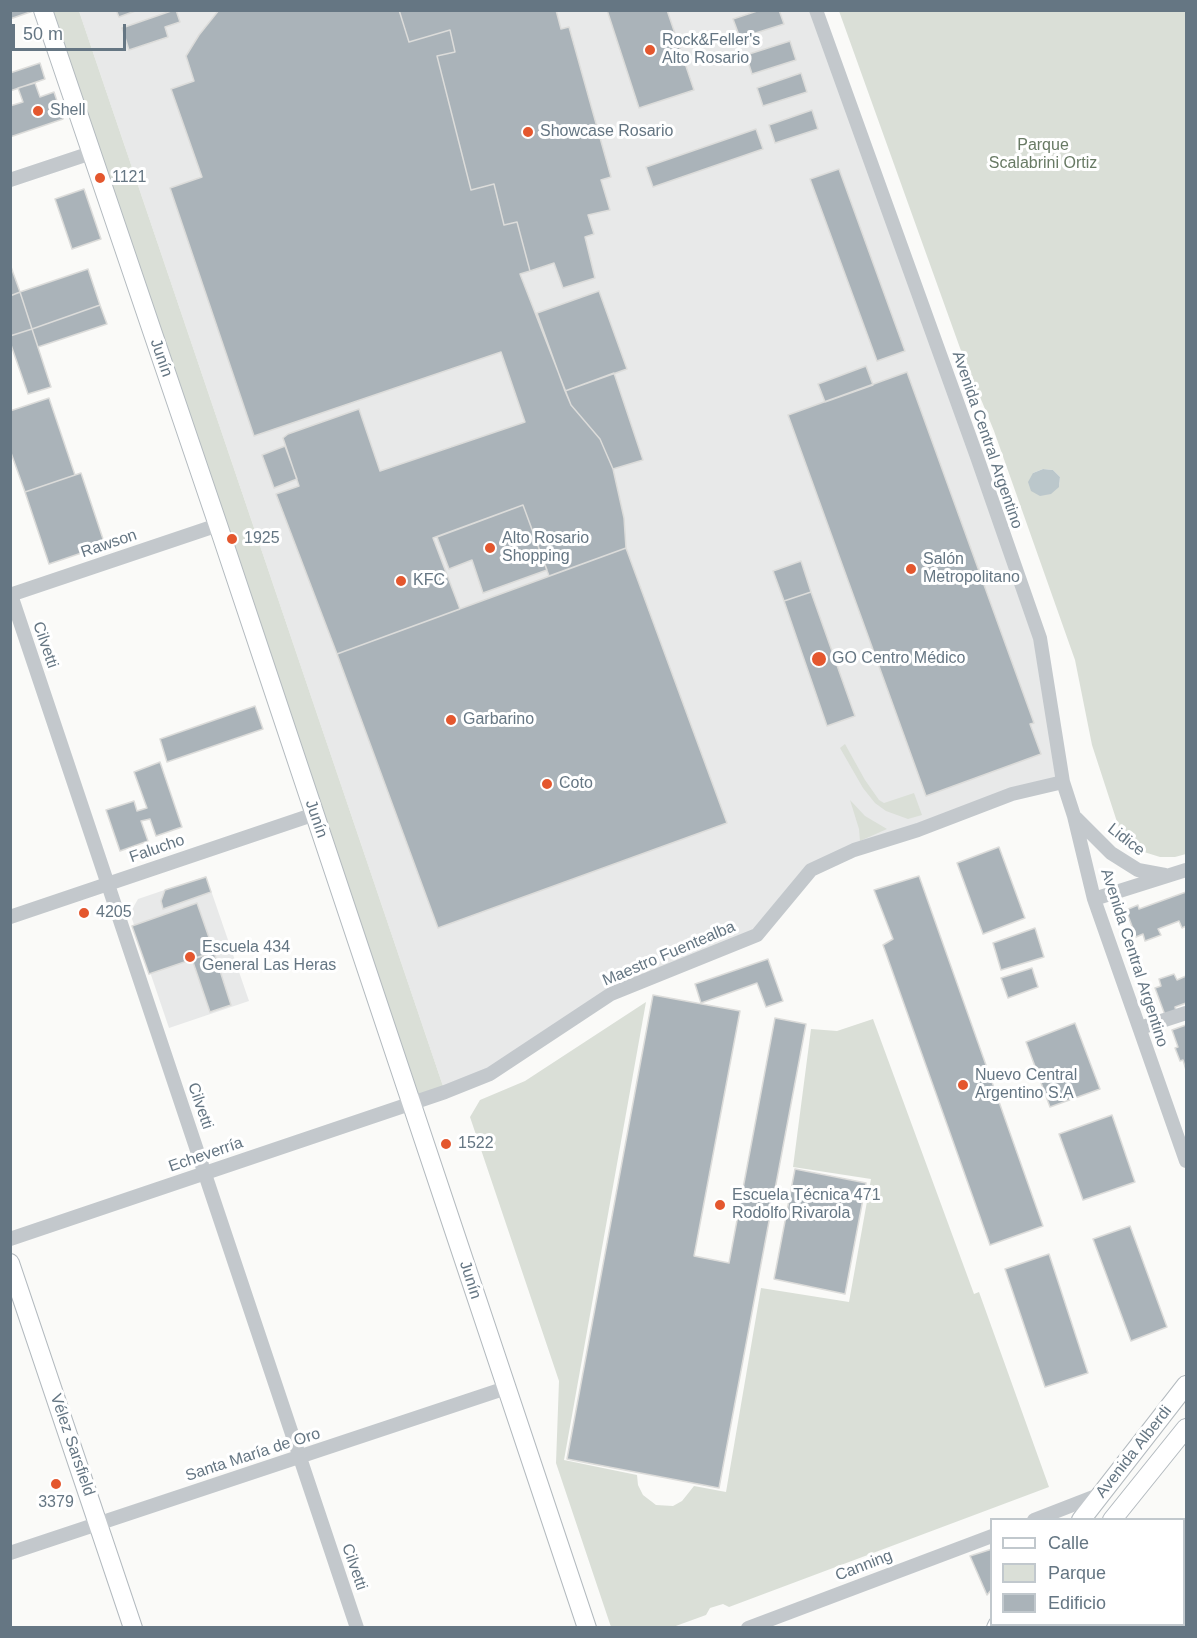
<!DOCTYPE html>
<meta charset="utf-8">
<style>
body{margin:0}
#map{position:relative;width:1197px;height:1638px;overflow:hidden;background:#fafaf8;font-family:Arial,sans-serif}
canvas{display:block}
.frame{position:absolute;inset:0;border:12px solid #657683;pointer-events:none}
.legend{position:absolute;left:990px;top:1518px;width:195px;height:108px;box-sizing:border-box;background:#fff;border:2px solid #c1c8cd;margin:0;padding:8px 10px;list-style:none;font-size:18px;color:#657683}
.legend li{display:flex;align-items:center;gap:12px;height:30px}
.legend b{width:30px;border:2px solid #c1c8cd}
.scale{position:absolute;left:12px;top:24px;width:114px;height:27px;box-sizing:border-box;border:3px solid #657683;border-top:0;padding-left:8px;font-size:18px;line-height:21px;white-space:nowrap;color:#657683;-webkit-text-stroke:4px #fff;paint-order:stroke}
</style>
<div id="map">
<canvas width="1197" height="1638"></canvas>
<div class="frame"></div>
<ul class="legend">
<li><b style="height:8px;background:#fff"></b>Calle</li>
<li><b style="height:16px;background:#dadfd7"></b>Parque</li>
<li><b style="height:16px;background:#aab3b9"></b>Edificio</li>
</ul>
<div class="scale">50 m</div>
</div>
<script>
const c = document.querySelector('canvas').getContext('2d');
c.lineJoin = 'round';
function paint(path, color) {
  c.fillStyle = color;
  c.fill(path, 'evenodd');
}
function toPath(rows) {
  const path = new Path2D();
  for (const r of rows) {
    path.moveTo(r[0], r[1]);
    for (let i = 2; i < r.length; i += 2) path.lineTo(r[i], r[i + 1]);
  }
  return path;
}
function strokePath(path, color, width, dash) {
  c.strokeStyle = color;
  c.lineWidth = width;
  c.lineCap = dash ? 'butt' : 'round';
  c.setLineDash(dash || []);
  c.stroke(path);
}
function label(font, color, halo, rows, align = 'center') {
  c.font = font + ' Arial,sans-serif';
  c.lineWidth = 6;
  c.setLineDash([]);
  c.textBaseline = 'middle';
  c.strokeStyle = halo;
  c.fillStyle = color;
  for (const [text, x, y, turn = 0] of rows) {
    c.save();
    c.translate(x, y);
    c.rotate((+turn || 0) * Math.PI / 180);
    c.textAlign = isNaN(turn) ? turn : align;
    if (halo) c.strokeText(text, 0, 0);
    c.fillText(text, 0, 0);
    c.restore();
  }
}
const built = toPath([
 [79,11,816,11,1040,638,1063,782,811,870,757,935,611,994,490,1074,445,1092],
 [206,876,249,1001,169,1028,130,913,138,899]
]);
const green = toPath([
 [43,11,79,11,445,1092,412,1103],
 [839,11,1186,11,1186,854,1175,857,1160,857,1144,852,1125,840,1119,828,1092,745,1075,660,994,431,960,348],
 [1043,469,1053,470,1060,477,1059,487,1033,473],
 [845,744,865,780,879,800,884,803,914,793,922,815,908,819,886,811,875,803,863,788,840,748],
 [850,800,865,816,887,829,860,841,859,829],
 [646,1002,564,1460,637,1475,638,1485,643,1495,656,1505,673,1506,682,1501,694,1486,726,1492,761,1288,849,1302,871,1179,793,1167,811,1029,837,1031,873,1019,974,1294,979,1292,1049,1487,729,1607,723,1604,710,1608,706,1615,673,1627,611,1627,556,1463,559,1381,470,1117,480,1100,525,1081]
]);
const water = toPath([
 [1043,469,1053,470,1060,477,1059,487,1051,494,1040,496,1031,491,1028,482,1033,473]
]);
const building = toPath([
 [10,10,33,10,33,11,10,19,10,10],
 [116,10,138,10,119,17,116,10],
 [174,10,176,10,180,22,165,27,168,37,129,50,122,28,174,10],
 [219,10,399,10,409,42,450,30,455,52,437,56,471,190,494,184,504,225,517,222,530,271,520,274,571,405,600,439,613,469,624,518,626,548,549,576,523,505,433,538,460,609,337,654,276,494,299,486,283,438,288,434,359,409,380,471,525,422,501,352,254,436,170,188,202,177,171,89,194,81,186,56,199,35,219,10],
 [399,10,556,10,561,29,569,27,611,177,601,180,610,210,588,215,594,234,585,237,595,278,563,288,554,263,530,271,517,222,504,225,494,184,471,190,437,56,455,52,450,30,409,42,399,10],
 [607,10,667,10,694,90,639,108,607,10],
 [760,10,779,10,784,24,740,38,733,19,760,10],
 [790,41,796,60,752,74,746,55,790,41],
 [40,63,45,79,10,91,10,73,40,63],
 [801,73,807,92,763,106,757,88,801,73],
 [35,83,40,97,54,92,63,119,10,137,10,106,23,102,18,88,35,83],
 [812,110,818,129,775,143,769,125,812,110],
 [756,129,763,149,653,187,646,167,756,129],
 [839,169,905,351,877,361,810,179,839,169],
 [84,189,101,239,72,249,55,199,84,189],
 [10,264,20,292,10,296,10,264],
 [88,269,100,305,32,329,20,292,88,269],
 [599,291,627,369,565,391,537,313,599,291],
 [20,292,32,329,10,336,10,296,20,292],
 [100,305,107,324,38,347,32,329,100,305],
 [32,329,51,387,28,394,10,342,10,336,32,329],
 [866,366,873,385,825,402,818,384,866,366],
 [907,372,1034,723,1030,724,1041,754,926,796,788,415,907,372],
 [614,373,643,460,613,469,600,439,571,405,565,391,614,373],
 [49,398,75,475,25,492,10,450,10,411,49,398],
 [285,446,297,479,274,488,262,455,285,446],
 [81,473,105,545,49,564,25,492,81,473],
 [523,505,547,570,483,593,472,560,449,569,437,537,523,505],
 [626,548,727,823,438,928,337,654,626,548],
 [801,561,811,592,784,601,773,571,801,561],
 [811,592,855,716,827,726,784,601,811,592],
 [255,706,263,729,167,762,160,739,255,706],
 [160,762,182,827,156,836,150,819,141,821,148,841,120,851,106,810,134,801,137,811,147,808,134,772,160,762],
 [999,847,1025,918,983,934,957,863,999,847],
 [919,876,1043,1226,990,1245,883,945,893,939,874,890,919,876],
 [206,877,211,892,163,909,161,901,165,890,206,877],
 [1186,892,1186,926,1182,928,1179,921,1158,929,1161,935,1145,941,1143,934,1136,937,1126,910,1138,905,1139,909,1186,892],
 [197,903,214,952,149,974,132,926,197,903],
 [1035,928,1044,957,1001,970,993,943,1035,928],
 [214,952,231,1005,210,1012,192,959,214,952],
 [768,959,783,1001,766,1007,757,983,701,1003,695,984,768,959],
 [1032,968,1038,987,1008,998,1001,978,1032,968],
 [1174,974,1177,980,1186,976,1186,1003,1175,1007,1176,1011,1165,1015,1155,988,1161,986,1159,979,1174,974],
 [653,995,740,1011,694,1256,729,1263,775,1018,806,1024,719,1488,567,1459,653,995],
 [1075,1023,1100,1089,1050,1107,1026,1042,1075,1023],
 [1186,1025,1186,1070,1183,1060,1180,1061,1175,1048,1178,1047,1172,1030,1186,1025],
 [1112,1115,1135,1182,1083,1200,1059,1134,1112,1115],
 [795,1169,866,1183,845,1294,774,1279,795,1169],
 [1130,1226,1167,1327,1131,1341,1093,1239,1130,1226],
 [1049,1254,1088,1373,1045,1387,1005,1269,1049,1254],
 [992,1549,992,1589,987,1595,970,1556,992,1549]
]);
const minor = toPath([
 [816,10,977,457,1040,638,1063,782,1074,816,1094,899,1186,1161],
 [10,180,91,153],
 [10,595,218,525],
 [11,595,357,1628],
 [1076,818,1111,853,1138,870,1165,875],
 [1094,899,1186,870],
 [10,917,315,814],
 [1140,1028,1186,1013],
 [10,1239,445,1092,490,1074,611,994,757,935,811,870,854,850,918,830,1012,794,1063,782],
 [1034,1520,1101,1494],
 [10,1553,506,1388],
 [1119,1624,1121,1628],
 [748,1628,992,1536]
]);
const secondary = toPath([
 [43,10,218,525,587,1628],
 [10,1263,133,1628],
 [1081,1520,1186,1385],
 [1112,1520,1186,1428],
 [996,1628,998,1624],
 [1024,1628,1027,1624]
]);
const markers = [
 [650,50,6,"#e4572e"],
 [38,111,6,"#e4572e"],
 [528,132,6,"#e4572e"],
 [100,178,6,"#e4572e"],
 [232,539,6,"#e4572e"],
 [490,548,6,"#e4572e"],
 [911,569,6,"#e4572e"],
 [401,581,6,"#e4572e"],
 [819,659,8,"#e4572e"],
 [451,720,6,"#e4572e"],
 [547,784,6,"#e4572e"],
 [84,913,6,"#e4572e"],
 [190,957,6,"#e4572e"],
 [963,1085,6,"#e4572e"],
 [446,1144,6,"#e4572e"],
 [720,1205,6,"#e4572e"],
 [56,1484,6,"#e4572e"]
];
const poiNames = [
 ["Rock&Feller's",662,41],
 ["Alto Rosario",662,59],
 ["Shell",50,111],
 ["Showcase Rosario",540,132],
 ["1121",112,178],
 ["1925",244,539],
 ["Alto Rosario",502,539],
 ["Shopping",502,557],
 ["Salón",923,560],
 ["Metropolitano",923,578],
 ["KFC",413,581],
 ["GO Centro Médico",832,659],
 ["Garbarino",463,720],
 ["Coto",559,784],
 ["4205",96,913],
 ["Escuela 434",202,948],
 ["General Las Heras",202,966],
 ["Nuevo Central",975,1076],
 ["Argentino S.A",975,1094],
 ["1522",458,1144],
 ["Escuela Técnica 471",732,1196],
 ["Rodolfo Rivarola",732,1214],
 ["3379",56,1503,"center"]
];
const parkNames = [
 ["Parque",1043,146],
 ["Scalabrini Ortiz",1043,164]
];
const streetNames = [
 ["Junín",161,358,71],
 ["Avenida Central Argentino",987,440,71],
 ["Rawson",109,544,-19],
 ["Cilvetti",45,645,71],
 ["Junín",316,819,71],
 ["Lidice",1126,840,38],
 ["Falucho",157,849,-19],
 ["Maestro Fuentealba",669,954,-23],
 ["Avenida Central Argentino",1134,958,72],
 ["Cilvetti",200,1106,71],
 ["Echeverría",206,1155,-19],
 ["Junín",470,1280,72],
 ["Vélez Sarsfield",72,1445,71],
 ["Avenida Alberdi",1134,1452,-52],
 ["Santa María de Oro",253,1455,-18],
 ["Canning",864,1566,-21],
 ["Cilvetti",354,1567,71]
];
paint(built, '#e8e9e9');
paint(green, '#dadfd7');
paint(water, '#bbc7cb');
paint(building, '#aab3b9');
strokePath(building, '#dcdcda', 1.5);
strokePath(secondary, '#b3babf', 20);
strokePath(minor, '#c3c8cc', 14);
strokePath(secondary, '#fff', 18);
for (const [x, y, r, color] of markers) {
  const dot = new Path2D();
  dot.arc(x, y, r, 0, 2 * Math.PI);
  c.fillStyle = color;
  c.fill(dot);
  strokePath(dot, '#fff', 2);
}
label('16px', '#657683', '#fff', poiNames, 'left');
label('16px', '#687a64', '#fff', parkNames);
label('16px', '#657683', '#fff', streetNames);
</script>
